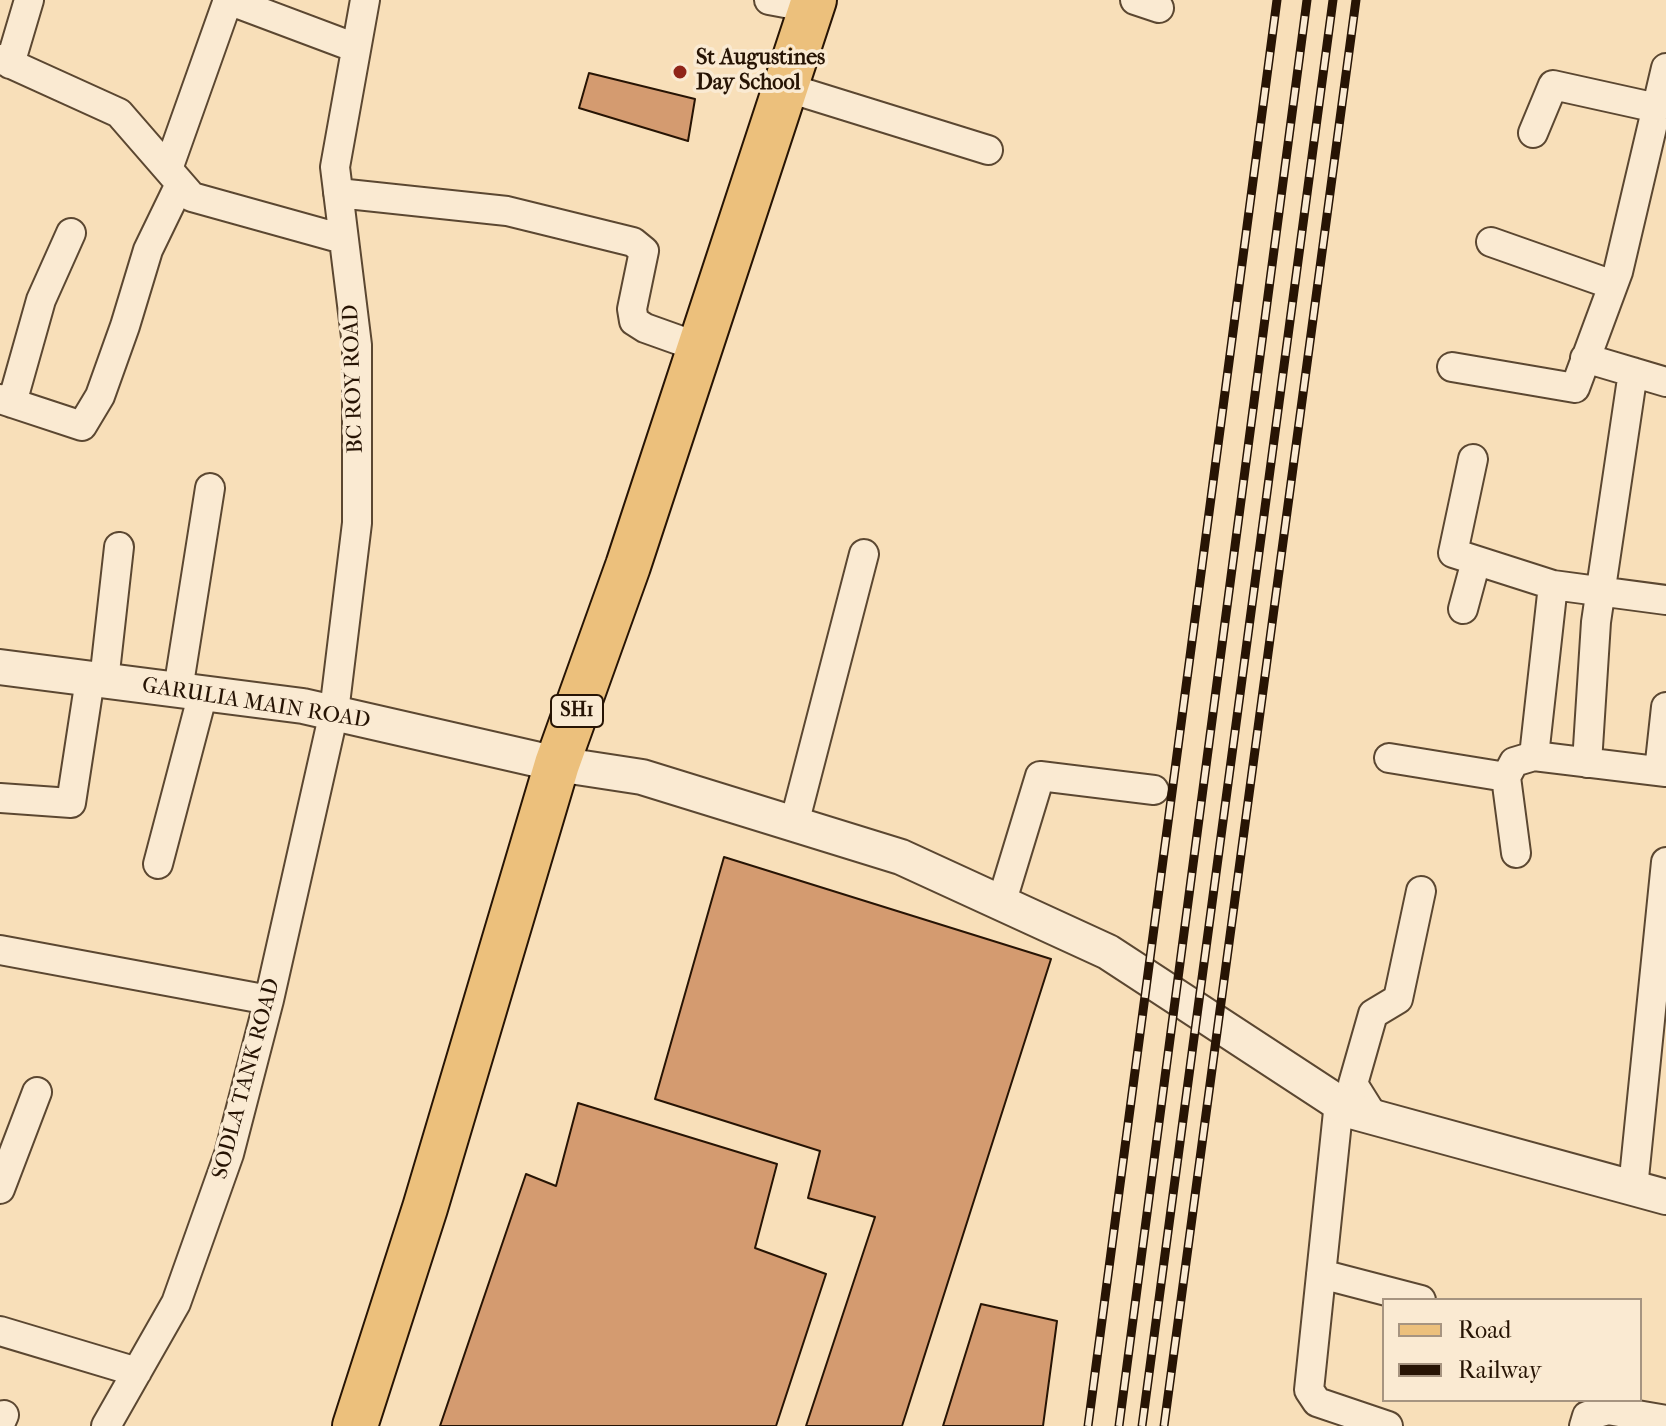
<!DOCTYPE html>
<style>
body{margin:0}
#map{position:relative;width:1666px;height:1426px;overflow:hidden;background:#f8dfb9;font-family:"IM FELL French Canon",serif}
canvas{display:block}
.legend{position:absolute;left:1382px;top:1298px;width:260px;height:104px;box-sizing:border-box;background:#faead2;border:2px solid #a69480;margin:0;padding:10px 14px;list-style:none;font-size:24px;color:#271404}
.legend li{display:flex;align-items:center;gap:16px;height:40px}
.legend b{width:40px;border:2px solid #a69480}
</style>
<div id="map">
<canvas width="1666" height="1426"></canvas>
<ul class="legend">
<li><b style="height:10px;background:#ecc07c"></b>Road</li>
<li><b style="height:10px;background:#271404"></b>Railway</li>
</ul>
</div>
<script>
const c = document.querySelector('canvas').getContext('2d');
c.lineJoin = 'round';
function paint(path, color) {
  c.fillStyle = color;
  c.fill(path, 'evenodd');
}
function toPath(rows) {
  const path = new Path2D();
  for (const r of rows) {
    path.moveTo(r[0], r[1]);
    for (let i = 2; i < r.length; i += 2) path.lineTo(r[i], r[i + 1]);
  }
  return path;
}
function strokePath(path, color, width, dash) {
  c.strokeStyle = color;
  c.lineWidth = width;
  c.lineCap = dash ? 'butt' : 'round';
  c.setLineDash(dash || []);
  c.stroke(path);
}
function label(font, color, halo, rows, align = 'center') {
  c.font = font + ' "IM FELL French Canon",serif';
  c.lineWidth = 7;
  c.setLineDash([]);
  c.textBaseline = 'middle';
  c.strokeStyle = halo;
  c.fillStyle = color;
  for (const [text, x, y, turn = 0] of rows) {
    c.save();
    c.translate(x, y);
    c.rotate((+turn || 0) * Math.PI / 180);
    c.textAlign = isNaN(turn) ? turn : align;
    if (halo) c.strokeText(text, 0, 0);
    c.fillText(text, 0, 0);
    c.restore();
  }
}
const building = toPath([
 [589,73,695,99,688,141,579,108,589,73],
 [724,857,1051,959,902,1426,806,1426,875,1217,808,1198,820,1151,655,1099,724,857],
 [578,1103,777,1164,755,1248,826,1274,776,1426,440,1426,526,1174,556,1186,578,1103],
 [981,1304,1057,1321,1043,1426,943,1426,981,1304]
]);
const minor = toPath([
 [228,0,356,48],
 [769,0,812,8],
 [1135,0,1159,8],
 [0,59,119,113,192,197,343,239],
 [10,64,29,0],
 [785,87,988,150],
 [1533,133,1553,85,1657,108],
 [168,169,228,0],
 [338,193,507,211,633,242,644,251,632,309,634,321,645,328,701,348],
 [1491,242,1613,285],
 [1585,358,1666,382],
 [1452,367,1575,388,1618,272,1666,68],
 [0,399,82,426,100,396,125,326,148,250,180,184],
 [12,403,41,300,71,233],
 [1473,459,1453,553,1553,585,1666,600],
 [1463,609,1476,561],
 [104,681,119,547],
 [178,690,210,488],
 [1534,756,1553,585],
 [1389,758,1506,777],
 [1587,763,1596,622,1633,372],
 [1659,771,1666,707],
 [0,798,71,803,90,679],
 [794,824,864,554],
 [1516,853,1506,777,1514,762,1534,756,1666,772],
 [158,864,203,693],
 [1001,904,1040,776,1154,790],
 [0,950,269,1000],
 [1339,1102,1309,1390,1317,1402,1388,1426],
 [1373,1116,1353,1084,1373,1014,1398,999,1421,891],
 [1633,1188,1666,862],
 [0,1189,37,1092],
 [1321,1274,1421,1300],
 [0,1331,137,1372],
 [0,1424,4,1415],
 [106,1426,176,1303,229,1154,269,1000,334,712,357,523,357,345,335,167,365,0],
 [1584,1426,1587,1416,1608,1410,1666,1420]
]);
const tertiary = toPath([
 [0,667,303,706,557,764,642,777,901,857,1108,952,1351,1111,1666,1197]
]);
const primary = toPath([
 [355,1426,425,1208,557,764,628,566,814,0]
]);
const rail = toPath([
 [1088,1426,1277,0],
 [1119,1426,1307,0],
 [1142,1426,1333,0],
 [1164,1426,1356,0]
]);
const markers = [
 [680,72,8,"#8f2418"]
];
const shields = [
 [577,711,52]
];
const shieldNames = [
 ["SH1",577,711]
];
const poiNames = [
 ["St Augustines",696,59],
 ["Day School",696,84]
];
const streetNames = [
 ["BC ROY ROAD",354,379,-92],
 ["GARULIA MAIN ROAD",256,704,9],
 ["SODLA TANK ROAD",247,1079,-75]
];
paint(building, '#d49b70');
strokePath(building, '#271404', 2);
strokePath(minor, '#5b4731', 32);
strokePath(tertiary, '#5b4731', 38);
strokePath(primary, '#271404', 48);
strokePath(minor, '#faead2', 28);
strokePath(tertiary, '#faead2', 34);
strokePath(primary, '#ecc07c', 44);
strokePath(rail, '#271404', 9);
strokePath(rail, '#faead2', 6, [18]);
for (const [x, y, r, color] of markers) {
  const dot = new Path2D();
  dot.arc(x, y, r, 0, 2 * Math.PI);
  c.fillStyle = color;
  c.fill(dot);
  strokePath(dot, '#faead2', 3);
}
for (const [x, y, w] of shields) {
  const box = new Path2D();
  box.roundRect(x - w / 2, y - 16, w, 32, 6);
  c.fillStyle = '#faead2';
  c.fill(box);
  strokePath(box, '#271404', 2);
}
label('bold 20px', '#271404', null, shieldNames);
label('bold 22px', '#271404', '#faead2', poiNames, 'left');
label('22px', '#271404', '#faead2', streetNames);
</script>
